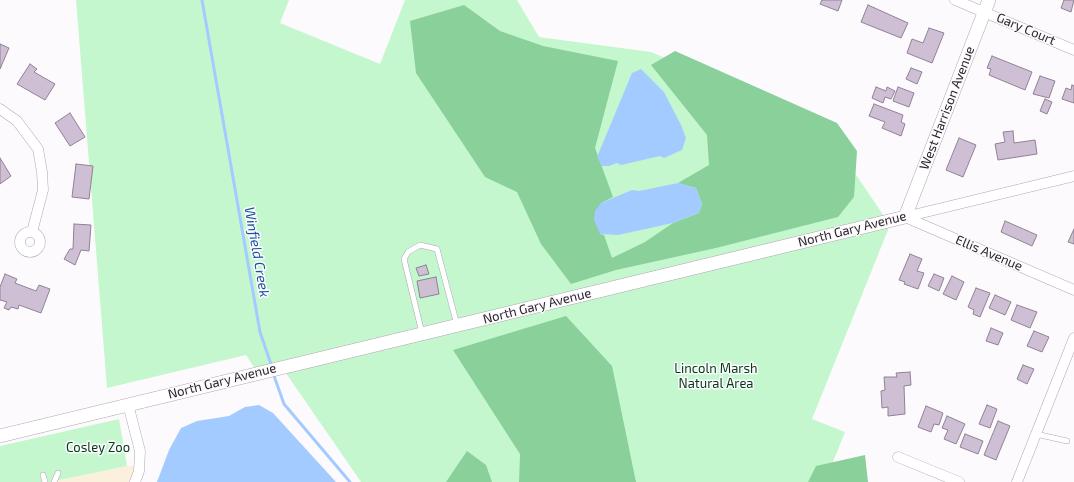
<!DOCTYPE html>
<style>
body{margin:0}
canvas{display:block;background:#fdfafe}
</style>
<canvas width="1074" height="482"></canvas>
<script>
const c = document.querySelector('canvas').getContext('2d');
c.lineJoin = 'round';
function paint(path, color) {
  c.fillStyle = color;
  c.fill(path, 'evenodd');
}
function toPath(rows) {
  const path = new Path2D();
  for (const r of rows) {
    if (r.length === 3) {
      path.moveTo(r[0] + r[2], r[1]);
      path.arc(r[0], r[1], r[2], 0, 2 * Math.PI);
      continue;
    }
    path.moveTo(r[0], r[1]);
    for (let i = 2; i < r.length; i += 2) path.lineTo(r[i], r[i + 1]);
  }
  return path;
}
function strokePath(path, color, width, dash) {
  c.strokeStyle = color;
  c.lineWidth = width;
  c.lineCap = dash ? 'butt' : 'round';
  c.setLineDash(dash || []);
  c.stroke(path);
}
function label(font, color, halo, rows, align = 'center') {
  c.font = font + ' "Exo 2",sans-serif';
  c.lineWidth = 3;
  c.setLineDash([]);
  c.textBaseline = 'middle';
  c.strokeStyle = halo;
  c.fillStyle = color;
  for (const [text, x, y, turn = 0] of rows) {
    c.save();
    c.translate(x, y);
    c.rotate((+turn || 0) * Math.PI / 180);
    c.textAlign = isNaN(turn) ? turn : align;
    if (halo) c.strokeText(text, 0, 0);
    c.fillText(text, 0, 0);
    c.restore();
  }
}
const commercial = toPath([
 [127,466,135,466,129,482,50,482]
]);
const green = toPath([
 [76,0,289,0,280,23,380,64,405,0,517,0,539,37,651,52,790,111,842,154,890,225,812,419,845,432,825,482,361,482,281,366,257,372,246,355,107,388],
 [119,419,127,466,50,482,0,482,0,446]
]);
const forest = toPath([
 [464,5,500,31,543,46,618,61,595,148,613,197,601,203,600,234,604,235,612,258,645,242,673,223,699,213,702,204,696,188,678,183,709,165,707,135,651,65,675,51,837,123,857,151,854,197,838,217,716,248,616,270,571,284,541,244,517,192,485,177,416,73,410,21],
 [566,316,612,366,636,482,519,482,520,454,453,350],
 [467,451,486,465,492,482,446,482],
 [865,455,868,482,808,482,816,466]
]);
const water = toPath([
 [641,69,664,92,681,125,686,138,682,150,664,158,660,156,621,165,617,163,609,166,602,166,597,157,632,73],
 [678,183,696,188,702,204,699,213,673,223,618,235,600,234,594,220,595,211,601,203,632,190,639,191],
 [259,405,273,413,336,482,157,482,169,450,181,428,197,421,229,416,245,407]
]);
const stream = toPath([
 [202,0,260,332,272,367],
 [273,373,284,404,350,482]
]);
const building = toPath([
 [822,0,842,0,838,11,820,4,822,0],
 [1064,0,1074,0,1071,12,1061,8,1064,0],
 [868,5,908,23,901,38,861,22,868,5],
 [929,28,944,33,932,63,907,53,912,39,923,43,929,28],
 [0,44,9,48,0,69,0,44],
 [992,56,1032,72,1025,90,989,75,991,69,987,68,992,56],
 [30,64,37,69,34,72,55,84,45,100,17,84,30,64],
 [911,68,922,72,917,84,906,79,911,68],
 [1040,76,1055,81,1049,98,1033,94,1040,76],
 [1072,85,1074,86,1074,103,1062,99,1066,88,1071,90,1072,85],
 [876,87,886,91,887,87,895,91,891,99,885,97,883,103,872,98,876,87],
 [898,87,914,93,909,107,893,101,898,87],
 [1045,99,1052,102,1047,114,1040,111,1045,99],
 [874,104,903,115,901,122,905,124,901,136,882,128,885,122,869,116,874,104],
 [70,113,85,137,70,146,55,123,70,113],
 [1013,131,1014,143,1035,140,1037,154,998,160,995,144,1005,142,1003,132,1013,131],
 [959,138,976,145,963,177,946,170,959,138],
 [0,158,11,176,0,184,0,158],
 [76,164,93,166,89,199,72,197,76,164],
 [1005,221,1037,235,1032,246,1001,232,1005,221],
 [74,224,91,225,89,251,81,250,75,265,64,259,70,249,73,249,74,224],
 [1074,229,1074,244,1068,242,1074,229],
 [910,254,922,259,917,271,924,273,918,289,904,284,905,282,899,280,910,254],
 [426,265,429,274,419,276,416,268,426,265],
 [5,274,17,279,15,283,36,291,39,285,50,289,41,313,19,305,18,309,11,307,9,310,4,308,7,302,0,300,0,287,5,274],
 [934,274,944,278,939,291,928,286,934,274],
 [952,276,964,282,956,300,943,294,952,276],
 [436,277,439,294,420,298,417,281,436,277],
 [976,288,990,293,980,317,973,314,974,310,968,307,976,288],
 [995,295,1011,302,1005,315,989,308,995,295],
 [1017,305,1037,312,1030,328,1011,320,1017,305],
 [991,328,1003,333,998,345,986,341,991,328],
 [1034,331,1049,337,1042,352,1027,346,1034,331],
 [1023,365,1034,369,1027,384,1017,379,1023,365],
 [910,372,911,385,904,386,905,414,888,416,888,407,882,408,881,391,885,390,884,377,897,377,896,373,910,372],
 [987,405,997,409,990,428,979,424,987,405],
 [926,406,943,413,939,425,934,424,931,432,918,427,926,406],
 [947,416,965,424,956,444,944,439,948,430,942,428,947,416],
 [998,421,1010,426,996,460,984,455,998,421],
 [965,434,983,441,978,454,960,447,965,434]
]);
const service = toPath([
 [422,333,404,259,408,252,420,245,437,249,457,325],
 [1036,434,1067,441],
 [43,475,45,482],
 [54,482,58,473]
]);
const minor = toPath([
 [955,0,1074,50],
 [0,109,17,121,38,149,42,172,43,190,32,232],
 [905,217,1074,290],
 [905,217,1074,176],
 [30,242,10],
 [128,404,140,451,139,471,135,482],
 [898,457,959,482],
 [1017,482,1074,338]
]);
const tertiary = toPath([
 [0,436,905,217,989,0]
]);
const streetNames = [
 ["Gary Court",1026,29,23],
 ["West Harrison Avenue",947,108,-69],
 ["North Gary Avenue",852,229,-14],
 ["Ellis Avenue",989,253,23],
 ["North Gary Avenue",537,306,-14],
 ["North Gary Avenue",222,381,-14]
];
const parkNames = [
 ["Lincoln Marsh",716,369],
 ["Natural Area",716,384],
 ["Cosley Zoo",98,448]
];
const waterNames = [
 ["Winfield Creek",257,252,80]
];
paint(commercial, '#fbf0db');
paint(green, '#c5f7cf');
paint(forest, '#8ad09a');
paint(water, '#a4cbff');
strokePath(stream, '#a4cbff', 3);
paint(building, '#cebfd4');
strokePath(building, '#8f8295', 1);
strokePath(service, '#b4a4b7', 6);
strokePath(minor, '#b4a4b7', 11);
strokePath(tertiary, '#b4a4b7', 14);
strokePath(service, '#fff', 5);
strokePath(minor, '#fff', 10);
strokePath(tertiary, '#fff', 13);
label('13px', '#2a242c', '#fdfafe', streetNames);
label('13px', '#003816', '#fdfafe', parkNames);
label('italic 14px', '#13549d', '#fdfafe', waterNames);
</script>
